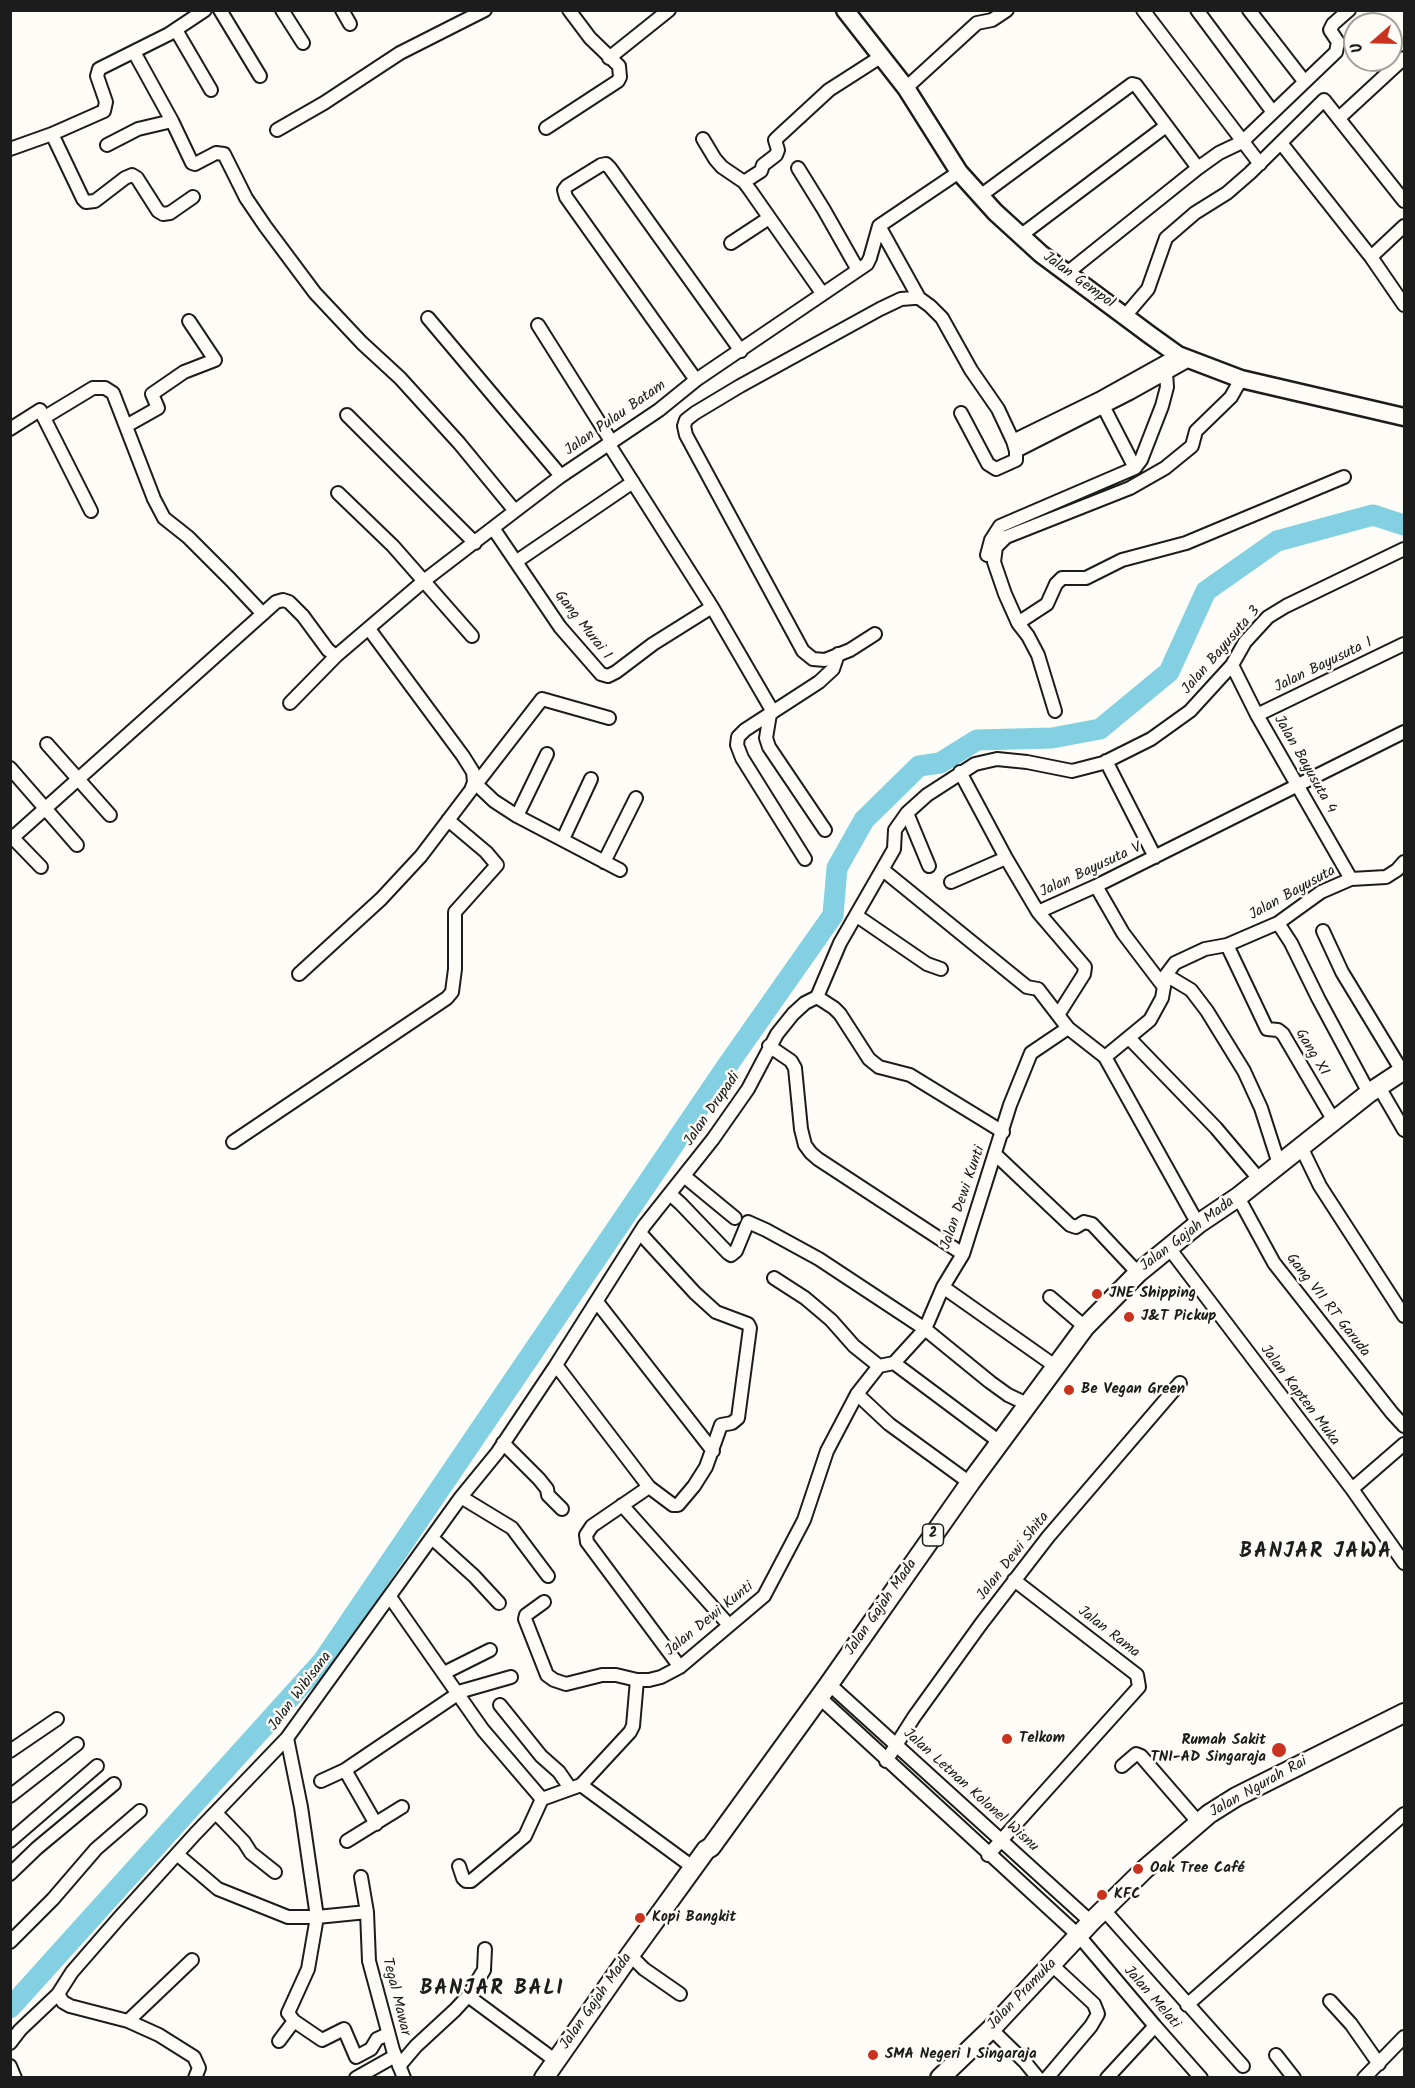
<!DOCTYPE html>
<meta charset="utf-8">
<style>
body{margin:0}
#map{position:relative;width:1415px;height:2088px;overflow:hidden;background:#fdfcf7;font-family:Kalam,sans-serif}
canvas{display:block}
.frame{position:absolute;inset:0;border:12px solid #1c1c1c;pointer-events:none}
.north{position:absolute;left:1343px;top:12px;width:60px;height:60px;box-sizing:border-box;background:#fdfcf7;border:2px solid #a3a29f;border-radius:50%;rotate:250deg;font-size:16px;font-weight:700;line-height:24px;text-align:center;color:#1c1c1c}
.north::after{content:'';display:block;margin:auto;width:21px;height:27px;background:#c8321e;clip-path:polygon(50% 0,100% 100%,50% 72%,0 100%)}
</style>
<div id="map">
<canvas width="1415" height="2088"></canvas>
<div class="frame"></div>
<div class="north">U</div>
</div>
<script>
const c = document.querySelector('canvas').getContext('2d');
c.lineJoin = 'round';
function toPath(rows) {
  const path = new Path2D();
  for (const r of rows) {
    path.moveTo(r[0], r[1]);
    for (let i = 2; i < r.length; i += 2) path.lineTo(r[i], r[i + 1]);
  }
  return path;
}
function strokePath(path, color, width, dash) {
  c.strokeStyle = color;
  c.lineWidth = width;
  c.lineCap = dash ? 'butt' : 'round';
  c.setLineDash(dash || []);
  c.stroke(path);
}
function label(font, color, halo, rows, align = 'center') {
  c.font = font + ' Kalam,sans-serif';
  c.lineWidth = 5;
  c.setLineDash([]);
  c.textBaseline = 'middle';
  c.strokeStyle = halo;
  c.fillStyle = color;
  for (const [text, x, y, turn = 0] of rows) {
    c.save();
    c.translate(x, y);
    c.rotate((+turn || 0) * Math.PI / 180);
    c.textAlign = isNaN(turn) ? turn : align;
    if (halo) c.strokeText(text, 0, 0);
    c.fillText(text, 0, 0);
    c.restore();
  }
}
const river = toPath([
 [10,2008,323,1661,727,1066,833,915,837,868,864,820,919,766,940,763,977,740,1052,738,1100,729,1169,672,1206,591,1277,541,1373,515,1404,525]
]);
const minor = toPath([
 [220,10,260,76],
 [282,10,303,43],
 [342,10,350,24],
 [1143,10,1260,164],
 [1197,10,1272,111],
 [1249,10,1304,81],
 [176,30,211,90],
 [134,52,172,121,192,163,195,164,216,153,224,154,246,198,265,226,315,293,362,343,400,378,459,443,515,511],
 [609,58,669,10],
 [906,88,977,23,992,20,1007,10],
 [1339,118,1404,58],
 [546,128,618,81,620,77,619,66,590,38,569,10],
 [277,130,324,103,400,53,485,10],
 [52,134,83,199,86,202,95,201,125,178,132,175,137,178,158,211,163,214,170,213,193,197],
 [703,139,715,159,722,167,744,182,750,190,822,293],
 [1281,143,1371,257,1404,305],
 [107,145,138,129,172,121],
 [10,149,52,134,104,111,106,102,97,76,99,69,169,34,205,10],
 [798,168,824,210,858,270],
 [744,182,761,171,763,165,776,155,778,150,775,140,778,137,829,90,882,56],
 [980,196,1132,84,1136,85,1198,168],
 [879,226,919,298],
 [1020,236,1166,126],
 [731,243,769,218],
 [1371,257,1404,226],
 [1067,273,1198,168,1219,153,1242,142,1336,52,1338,42,1330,30,1333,24,1349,10],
 [1125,316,1148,289,1166,238,1195,213,1227,193,1250,173,1324,100,1404,201],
 [428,318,561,476],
 [538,325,611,441],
 [696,380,566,197,564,190,567,186,601,165,606,164,610,168,741,351],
 [1100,400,1135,468],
 [347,415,475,543],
 [45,417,93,388,105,388,113,393,154,499,164,518,188,537,230,579,263,614],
 [126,426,158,408,152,394,184,372,215,360,189,321],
 [10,429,40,410,91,511],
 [1013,441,1099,399,1178,355],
 [608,443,712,607,773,712],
 [1016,451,1130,393,1189,360],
 [338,493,393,546,472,636],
 [493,528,560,627,601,674,608,676,616,672,653,644,712,607],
 [987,555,991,540,1000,526,1135,468,1141,460,1162,406,1167,387,1166,373],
 [517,561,633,482],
 [1018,623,1047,604,1056,584,1062,578,1086,578,1122,560,1186,543,1344,477],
 [875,634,850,650,825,660,813,659,803,651,686,435,684,426,686,420,695,413,740,386,880,309,901,299,914,298,919,298,930,306,942,318,971,370,998,409,1013,441,1016,451,1016,460,996,469,988,464,961,413],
 [1232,665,1257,715,1351,879],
 [290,703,336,656,425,580,515,511,561,476,659,410,696,380,867,264,870,258,879,226,959,172],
 [1055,711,1038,655,1028,636,1018,623,1005,594,994,562,996,547,1006,537,1130,488,1165,468,1192,446,1196,431,1231,397,1241,379],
 [770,714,766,738,769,747,825,830],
 [1257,715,1404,644],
 [47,744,110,815],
 [1106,761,1155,857],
 [10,768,77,845],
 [960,772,1006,858,1038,912,1085,967,1084,974,1058,1015],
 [474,782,494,801,517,816,620,870],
 [477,783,542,699,609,718],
 [907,813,929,866],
 [517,816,547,754],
 [10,835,41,867],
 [563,839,591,779],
 [10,840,276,602,283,600,289,602,303,616,328,650,336,656],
 [805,859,742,758,737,745,738,737,745,730,819,682,833,669,838,654],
 [604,862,636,798],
 [883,870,1027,987,1038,989,1068,1028,1105,1057,1198,1224],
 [951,882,1006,858],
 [1096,886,1123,933,1164,987],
 [1038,912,1096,886,1404,732],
 [857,916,927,964,941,969],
 [1278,923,1291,943,1318,998,1369,1093],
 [1323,931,1342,972,1402,1071],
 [1227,945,1267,1029,1278,1030,1283,1034,1334,1121],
 [299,974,381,899,421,856,471,790,474,782,473,772,463,756,369,629],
 [1166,975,1191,990,1207,1011,1244,1071,1261,1108,1279,1164],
 [817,997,834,1008,840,1014,869,1059,879,1067,910,1075,1003,1132],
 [1129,1038,1216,1128,1259,1179],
 [769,1046,791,1061,795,1068,801,1129,805,1145,811,1153,818,1159,963,1254],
 [1105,1057,1150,1020,1162,998,1166,975,1175,963,1205,949,1227,945,1278,923,1321,892,1351,879,1386,877,1397,870,1404,862],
 [1379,1087,1404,1130],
 [233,1142,447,998,452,992,455,969,455,912,497,865,486,852,448,820],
 [1301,1147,1320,1186,1404,1316],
 [995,1154,1070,1225,1076,1227,1084,1222,1092,1224,1138,1273],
 [684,1176,735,1218],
 [670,1194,681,1204,728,1253,731,1255,736,1251,748,1222,766,1230,819,1259,925,1329,990,1382,1008,1395,1027,1404],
 [1238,1197,1274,1263,1392,1413,1404,1426],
 [1169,1248,1352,1489,1404,1563],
 [774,1278,805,1298,831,1320,854,1346,879,1366],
 [943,1287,1055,1366],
 [1050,1297,1085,1327],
 [597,1302,713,1451],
 [894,1363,1001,1443],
 [556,1365,644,1226,713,1139,748,1089,777,1034,793,1014,805,1003,817,997,840,943,894,849,895,830,907,813,927,795,975,764,997,759,1027,762,1072,771,1103,763,1151,739,1190,711,1232,665,1245,642,1268,617,1286,606,1404,549],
 [857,1394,889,1424,970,1483],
 [503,1443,539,1479,547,1489,548,1495,562,1509],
 [649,1487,592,1526,586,1535,587,1542,680,1667],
 [1352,1489,1404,1444],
 [461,1497,512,1528,548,1576],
 [622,1505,728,1624],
 [432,1538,474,1576,499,1603],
 [390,1597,483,1730,542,1799],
 [544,1602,526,1615,525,1619,547,1675,554,1680,566,1684,602,1675,616,1675,637,1680,649,1680,661,1677,680,1667,764,1596,804,1520,827,1451,857,1394,879,1366,894,1363,925,1329,943,1287,963,1254,1010,1105,1031,1053,1068,1028],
 [444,1673,490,1650],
 [829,1684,1091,1922],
 [819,1697,1079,1936,1155,2026,1201,2078],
 [500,1705,541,1756,559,1772,570,1788],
 [10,1751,57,1719],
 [886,1761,914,1717,981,1624,1048,1537,1180,1383],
 [1122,1766,1136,1754,1141,1756,1199,1823],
 [345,1770,376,1824],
 [321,1781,345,1770,462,1691,511,1677],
 [581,1785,630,1732,633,1726,637,1680],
 [10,1796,77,1744],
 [542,1799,581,1785,694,1868],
 [216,1813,244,1842,251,1853,275,1872],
 [10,1841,97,1766],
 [347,1841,402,1807],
 [178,1855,218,1889,288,1917,317,1917,367,1912],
 [988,1855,1139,1687,1137,1675,1014,1580],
 [459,1866,463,1878,466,1881,471,1881,500,1857,525,1836,542,1799],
 [10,1874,37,1848,114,1784],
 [361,1877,367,1912,369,1961,393,2050,404,2078],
 [1104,1910,1243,2066],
 [10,1942,53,1899,96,1849,140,1811],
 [630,1955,644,1969,680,1994],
 [58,1994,63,2002,70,2006,128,2021,159,2035,194,2057,199,2068,195,2078],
 [468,1996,556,2061],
 [1330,2001,1351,2024,1379,2064],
 [1187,2005,1404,1814],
 [128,2021,192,1960],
 [294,2021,322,2040,344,2029,356,2057,371,2049,377,2039,388,2034],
 [991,2029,1025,2062,1038,2078],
 [279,2041,294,2021,288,2013,308,1969,317,1917,301,1807,287,1738],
 [10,2043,20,2030,58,1994,72,1972,119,1918,195,1834,287,1738,461,1497,497,1453,556,1365,649,1487,673,1505,678,1505,694,1486,706,1467,721,1425,732,1423,738,1418,750,1328,748,1324,716,1312,695,1293,640,1233],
 [1276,2055,1294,2078],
 [10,2066,15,2078],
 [399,2066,416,2046,455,2010,468,1996,484,1970,485,1949],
 [356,2078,395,2056],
 [1047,2078,1091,2026,1098,2014,1094,2004,1052,1965],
 [1107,2078,1155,2026],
 [1364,2078,1404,2037]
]);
const major = toPath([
 [845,10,906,88,959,172,995,212,1041,254,1150,335,1178,355,1241,379,1404,417]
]);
const highway = toPath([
 [544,2078,630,1955,706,1850,711,1847,829,1684,970,1483,1085,1327,1138,1273,1198,1224,1238,1197,1369,1093,1404,1070],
 [940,2078,991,2029,1091,1922,1145,1869,1209,1814,1236,1797,1404,1713]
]);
const markers = [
 [1097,1294,6,"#c8321e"],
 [1129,1317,6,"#c8321e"],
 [1069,1390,6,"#c8321e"],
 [1007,1739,6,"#c8321e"],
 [1279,1750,8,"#c8321e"],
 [1138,1869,6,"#c8321e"],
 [1102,1895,6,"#c8321e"],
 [640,1918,6,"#c8321e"],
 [873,2055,6,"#c8321e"]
];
const shields = [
 [933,1535,21]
];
const shieldNames = [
 ["2",933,1535]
];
const streetNames = [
 ["Jalan Gempol",1078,281,36],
 ["Jalan Pulau Batam",616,419,-35],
 ["Gang Murai I",582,626,52],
 ["Jalan Bayusuta 3",1222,651,-49],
 ["Jalan Bayusuta 1",1324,666,-26],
 ["Jalan Bayusuta 4",1304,765,60],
 ["Jalan Bayusuta V",1091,871,-25],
 ["Jalan Bayusuta",1293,894,-29],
 ["Gang XI",1311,1053,59],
 ["Jalan Drupadi",713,1110,-55],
 ["Jalan Dewi Kunti",964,1198,-71],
 ["Jalan Gajah Mada",1188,1235,-37],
 ["Gang VII RT Garuda",1327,1306,52],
 ["Jalan Kapten Muka",1299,1396,53],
 ["Jalan Dewi Shita",1014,1557,-52],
 ["Jalan Gajah Mada",882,1608,-55],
 ["Jalan Dewi Kunti",710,1620,-39],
 ["Jalan Rama",1108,1633,38],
 ["Jalan Wibisana",301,1692,-53],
 ["Jalan Ngurah Rai",1259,1788,-29],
 ["Jalan Letnan Kolonel Wisnu",970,1791,42],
 ["Jalan Pramuka",1023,1995,-46],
 ["Tegal Mawar",395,1997,76],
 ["Jalan Melati",1151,1998,49],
 ["Jalan Gajah Mada",597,2002,-55]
];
const poiNames = [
 ["JNE Shipping",1109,1294],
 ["J&T Pickup",1141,1317],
 ["Be Vegan Green",1081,1390],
 ["Telkom",1019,1739],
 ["Rumah Sakit",1266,1741,"right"],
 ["TNI-AD Singaraja",1266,1758,"right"],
 ["Oak Tree Café",1150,1869],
 ["KFC",1114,1895],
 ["Kopi Bangkit",652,1918],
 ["SMA Negeri 1 Singaraja",885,2055]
];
const districtNames = [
 ["BANJAR JAWA",1316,1553],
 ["BANJAR BALI",492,1990]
];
strokePath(river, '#82d0e1', 21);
strokePath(minor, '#1c1c1c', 16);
strokePath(major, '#1c1c1c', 21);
strokePath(highway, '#1c1c1c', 22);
strokePath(minor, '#fdfcf7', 12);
strokePath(major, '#fdfcf7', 16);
strokePath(highway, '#fdfcf7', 18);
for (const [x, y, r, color] of markers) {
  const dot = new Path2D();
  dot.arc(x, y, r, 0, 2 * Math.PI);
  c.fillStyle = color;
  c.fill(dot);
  strokePath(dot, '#fdfcf7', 2);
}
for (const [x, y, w] of shields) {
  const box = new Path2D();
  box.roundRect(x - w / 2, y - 11, w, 22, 4.5);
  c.fillStyle = '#fdfcf7';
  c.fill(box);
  strokePath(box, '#1c1c1c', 1.5);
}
label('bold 14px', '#1c1c1c', null, shieldNames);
label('15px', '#1c1c1c', '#fdfcf7', streetNames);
label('bold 15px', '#1c1c1c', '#fdfcf7', poiNames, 'left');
c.letterSpacing = '1.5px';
label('bold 21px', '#1c1c1c', '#fdfcf7', districtNames);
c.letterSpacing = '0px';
</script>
